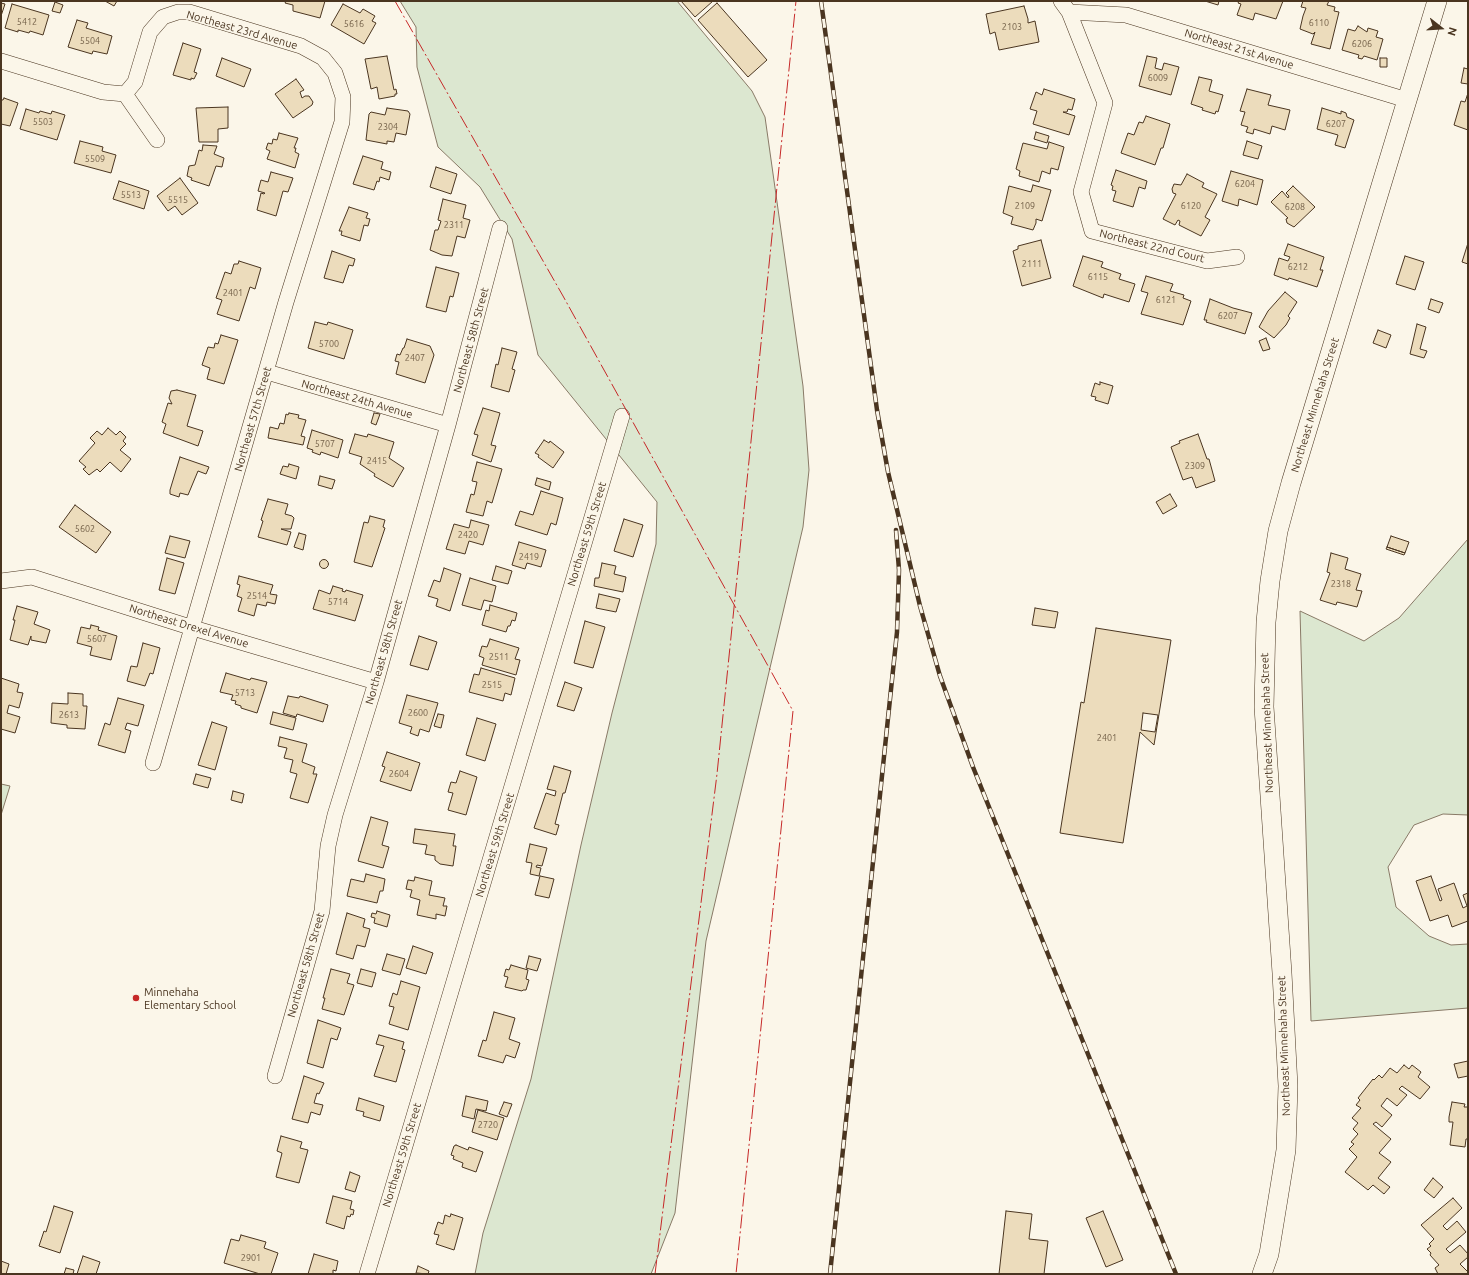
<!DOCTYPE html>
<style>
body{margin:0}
#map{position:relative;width:1469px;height:1275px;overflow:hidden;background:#fbf6e9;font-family:Ubuntu,sans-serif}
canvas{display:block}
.frame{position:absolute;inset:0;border:2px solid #4a3520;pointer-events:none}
.north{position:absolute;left:1421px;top:8px;width:40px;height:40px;-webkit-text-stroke:3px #fbf6e9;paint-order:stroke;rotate:107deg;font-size:11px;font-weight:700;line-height:16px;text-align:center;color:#4a3520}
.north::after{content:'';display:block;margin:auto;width:14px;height:18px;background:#4a3520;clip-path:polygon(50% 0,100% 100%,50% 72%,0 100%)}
</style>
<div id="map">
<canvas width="1469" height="1275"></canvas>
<div class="frame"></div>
<div class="north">N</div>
</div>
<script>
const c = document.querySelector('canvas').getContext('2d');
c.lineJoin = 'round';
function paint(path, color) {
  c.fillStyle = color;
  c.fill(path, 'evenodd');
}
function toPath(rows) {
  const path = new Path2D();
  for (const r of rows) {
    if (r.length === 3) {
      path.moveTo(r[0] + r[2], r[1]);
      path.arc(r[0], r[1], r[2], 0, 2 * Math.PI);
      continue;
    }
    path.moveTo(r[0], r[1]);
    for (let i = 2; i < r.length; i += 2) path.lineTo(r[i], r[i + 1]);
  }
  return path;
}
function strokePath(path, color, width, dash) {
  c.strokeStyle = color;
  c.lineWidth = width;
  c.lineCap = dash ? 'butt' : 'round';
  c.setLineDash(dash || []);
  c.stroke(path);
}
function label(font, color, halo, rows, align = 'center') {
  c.font = font + ' Ubuntu,sans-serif';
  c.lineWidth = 3;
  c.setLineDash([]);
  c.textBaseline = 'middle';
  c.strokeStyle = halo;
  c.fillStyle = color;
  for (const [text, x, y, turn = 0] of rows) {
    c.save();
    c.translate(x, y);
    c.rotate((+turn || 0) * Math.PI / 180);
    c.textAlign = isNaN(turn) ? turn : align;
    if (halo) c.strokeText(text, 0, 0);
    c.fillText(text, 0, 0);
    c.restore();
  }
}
const green = toPath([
 [400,1,677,1,752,91,765,117,803,386,809,470,803,527,706,941,675,1213,651,1274,475,1274,483,1233,531,1079,581,845,612,713,656,544,657,502,538,355,512,239,480,187,438,147,417,67,416,27,400,1],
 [1468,539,1468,815,1443,814,1414,825,1388,867,1396,907,1429,936,1451,945,1468,944,1468,1008,1311,1021,1300,611,1364,641,1399,618,1468,539],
 [1,784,10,786,1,815,1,784]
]);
const building = toPath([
 [105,1,117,1,114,6,105,1],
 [286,1,325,1,320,18,293,11,293,5,285,3,286,1],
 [681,1,713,1,695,17,681,1],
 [1205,1,1219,1,1218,5,1205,1],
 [1239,1,1283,1,1276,19,1255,13,1253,20,1237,15,1241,4,1238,3,1239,1],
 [1303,1,1329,1,1327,5,1335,7,1334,11,1339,12,1330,49,1311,44,1315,32,1313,34,1300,29,1303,16,1306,8,1301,7,1303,1],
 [55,2,63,5,60,13,52,11,55,2],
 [1,3,5,4,1,16,1,3],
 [717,3,767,60,748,77,698,20,717,3],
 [12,4,49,15,43,35,30,31,29,33,18,30,18,32,5,28,12,4],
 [343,4,360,13,363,9,375,16,372,21,376,23,364,44,331,25,343,4],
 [1024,6,1028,19,1028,23,1035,21,1039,42,999,50,995,32,990,34,986,14,1024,6],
 [77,20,88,23,86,28,112,36,107,54,93,51,92,54,68,47,77,20],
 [1358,26,1367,32,1368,28,1378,31,1376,37,1383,39,1377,60,1364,56,1362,59,1358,58,1359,55,1342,50,1348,29,1355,31,1358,26],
 [183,43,201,49,194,72,197,73,194,79,191,78,191,80,173,75,183,43],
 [387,56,394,90,396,89,397,94,395,94,395,96,379,99,377,87,371,89,365,59,387,56],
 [1147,56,1157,58,1155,68,1162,70,1164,63,1179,67,1171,95,1139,86,1147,56],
 [222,58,251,69,244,87,216,76,222,58],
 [1380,58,1387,58,1387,67,1380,67,1380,58],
 [1464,68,1468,69,1468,84,1461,83,1464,68],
 [1199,77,1212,80,1209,91,1223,95,1218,112,1216,111,1215,114,1202,110,1203,108,1191,104,1199,77],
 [296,79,304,90,300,92,302,98,305,96,309,96,313,102,312,105,293,118,275,94,296,79],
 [1044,89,1075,99,1072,110,1068,109,1067,112,1063,112,1075,116,1069,135,1033,124,1037,111,1030,109,1036,92,1042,95,1044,89],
 [1247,89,1271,95,1268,105,1290,110,1285,130,1272,126,1270,134,1254,129,1253,134,1246,132,1248,127,1241,125,1245,112,1240,111,1247,89],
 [1467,96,1468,97,1468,130,1454,125,1461,101,1465,102,1467,96],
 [4,98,18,103,10,126,1,124,1,100,3,100,4,98],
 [228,107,228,128,218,129,218,142,199,142,196,108,228,107],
 [387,108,408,111,410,114,406,135,396,133,394,142,387,141,387,144,366,140,369,114,371,112,385,115,387,108],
 [1322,108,1341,114,1341,111,1346,113,1347,117,1354,120,1345,148,1335,145,1338,135,1317,129,1322,108],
 [26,109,39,113,40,111,51,114,52,111,65,115,57,140,20,129,26,109],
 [1146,116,1170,124,1163,148,1161,148,1155,165,1121,153,1128,133,1134,135,1139,122,1143,123,1146,116],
 [1036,132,1049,136,1047,143,1034,139,1036,132],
 [279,133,298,138,294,148,296,148,295,152,299,154,295,168,267,159,270,151,266,149,268,143,272,144,273,139,277,140,279,133],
 [80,141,103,147,102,151,116,155,111,173,74,163,80,141],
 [1247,141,1262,146,1258,159,1243,155,1247,141],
 [1049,142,1064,147,1058,170,1051,168,1050,174,1042,171,1039,182,1019,176,1020,171,1016,169,1023,143,1047,149,1049,142],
 [203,145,217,146,214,154,224,158,222,167,216,166,209,186,191,180,192,178,187,176,189,166,195,165,199,150,202,151,203,145],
 [363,156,383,162,381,169,391,172,389,180,380,177,379,182,377,181,374,190,353,184,363,156],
 [436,167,457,174,451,194,430,187,436,167],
 [1116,170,1147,181,1145,189,1139,187,1133,207,1113,201,1116,191,1112,190,1113,186,1111,185,1116,170],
 [1231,171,1263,180,1257,205,1239,199,1238,206,1222,201,1231,171],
 [271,172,293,178,288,192,283,191,276,216,257,210,261,193,264,194,265,193,258,191,261,180,268,182,271,172],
 [1187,174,1204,183,1202,187,1217,194,1205,217,1210,220,1201,236,1179,225,1180,221,1178,220,1175,225,1163,219,1176,194,1173,193,1172,189,1174,184,1181,185,1187,174],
 [180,178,198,203,182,215,175,206,168,211,157,196,180,178],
 [119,181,149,191,144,209,113,199,119,181],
 [1033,185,1051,190,1042,221,1036,219,1036,223,1033,230,1011,224,1013,217,1003,213,1009,186,1031,192,1033,185],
 [1293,186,1315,207,1294,227,1287,223,1286,219,1288,218,1271,202,1282,191,1288,198,1289,196,1286,193,1293,186],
 [443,199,466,205,463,218,470,220,465,238,457,236,452,256,442,255,430,250,435,230,438,230,441,221,438,220,443,199],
 [349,207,368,213,366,218,370,219,368,226,364,225,360,241,341,235,342,231,339,231,349,207],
 [1041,240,1051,278,1022,286,1013,251,1018,249,1018,246,1041,240],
 [1468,243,1468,264,1462,262,1468,243],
 [1288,244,1324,257,1320,270,1323,270,1317,287,1289,278,1288,280,1274,275,1279,258,1288,261,1290,257,1284,255,1288,244],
 [332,251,355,259,353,266,349,265,343,283,324,278,332,251],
 [1083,256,1103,262,1101,267,1121,274,1119,279,1135,284,1129,302,1104,294,1103,298,1073,286,1083,256],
 [1405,256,1424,262,1415,290,1396,284,1405,256],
 [239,261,261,268,255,289,250,287,239,321,217,314,222,300,216,298,225,272,231,274,234,264,238,264,239,261],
 [436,267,459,273,453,297,450,296,446,312,426,307,436,267],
 [1146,276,1173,284,1170,291,1184,295,1183,298,1191,301,1183,325,1141,314,1148,293,1141,291,1146,276],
 [1285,292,1297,302,1288,316,1290,318,1286,325,1274,338,1259,327,1268,311,1285,292],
 [1210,299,1233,308,1252,313,1245,334,1206,322,1207,320,1204,320,1210,299],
 [1431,299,1443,303,1439,313,1428,309,1431,299],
 [315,322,327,325,328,322,353,330,344,359,308,348,315,322],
 [1417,324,1426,327,1420,349,1427,351,1424,358,1410,354,1417,324],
 [1378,330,1391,335,1386,348,1373,343,1378,330],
 [221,335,238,340,224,384,207,379,210,368,202,365,208,347,214,348,215,343,218,344,221,335],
 [1266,338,1270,349,1263,351,1259,341,1266,338],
 [407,339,430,346,434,355,425,383,396,374,399,362,395,361,397,354,400,355,403,348,404,348,407,339],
 [502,348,517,352,512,369,515,370,509,392,491,387,496,364,498,365,502,348],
 [1100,382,1113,386,1108,404,1095,400,1096,397,1091,396,1095,383,1100,385,1100,382],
 [177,390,196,395,187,426,203,431,198,446,163,433,166,424,162,422,168,403,172,404,169,398,171,391,177,390],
 [483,408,500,413,491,445,496,446,491,462,472,455,478,435,474,434,483,408],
 [289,413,299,415,298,418,306,420,301,436,305,437,303,445,268,438,270,427,278,429,280,423,284,424,286,414,288,415,289,413],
 [374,413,380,414,376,425,371,423,374,413],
 [108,428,116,435,120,431,126,437,123,441,126,444,120,450,131,459,121,472,110,462,100,472,97,469,89,475,83,469,86,467,79,461,95,443,90,438,97,431,102,435,108,428],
 [312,430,343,440,338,458,321,452,320,455,312,452,313,450,307,448,312,430],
 [355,434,367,437,368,434,394,442,389,458,404,468,393,487,374,476,375,474,360,464,362,457,349,453,355,434],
 [1198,434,1207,459,1209,459,1215,481,1196,488,1192,477,1183,480,1171,447,1180,443,1179,441,1198,434],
 [544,440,549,443,550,441,564,452,553,468,538,457,539,455,535,453,544,440],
 [180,457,209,467,206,474,198,471,188,495,180,493,179,497,170,494,170,490,180,457],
 [477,462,502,469,492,503,487,501,483,516,466,512,471,494,474,495,477,482,472,481,477,462],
 [289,464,299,467,296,479,280,474,283,466,288,467,289,464],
 [320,476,335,480,332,489,318,485,320,476],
 [537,478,551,482,549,490,535,485,537,478],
 [541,491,563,498,556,525,551,523,547,535,515,525,520,511,533,515,541,491],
 [1170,494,1177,506,1163,514,1156,502,1170,494],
 [268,499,288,504,285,514,292,516,294,518,291,529,281,529,291,532,287,545,258,537,263,521,261,520,268,499],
 [75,505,111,532,96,553,59,527,75,505],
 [370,516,385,520,383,527,385,528,372,567,354,562,364,522,368,523,370,516],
 [624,519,643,525,633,557,614,551,624,519],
 [471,520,489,525,483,545,469,541,465,554,446,549,454,524,469,528,471,520],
 [299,533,306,535,303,550,294,547,299,533],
 [170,536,190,541,185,558,165,553,170,536],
 [1391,536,1409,542,1405,553,1387,547,1391,536],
 [519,542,546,550,541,567,527,563,525,569,512,565,519,542],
 [1387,547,1405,553,1404,555,1386,549,1387,547],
 [1331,553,1348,558,1345,569,1361,574,1356,590,1362,591,1357,607,1337,602,1336,605,1320,600,1330,573,1327,572,1331,553],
 [167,558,184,563,175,594,159,590,167,558],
 [324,564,4.5],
 [602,563,616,566,614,574,626,577,623,592,594,586,595,578,599,578,602,563],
 [496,566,512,571,508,584,492,580,496,566],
 [444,568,461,574,450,611,436,606,438,599,428,596,434,580,440,582,444,568],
 [239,576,273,585,270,594,277,595,275,604,267,602,266,606,257,604,254,616,238,611,242,598,237,596,240,585,237,584,239,576],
 [470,578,496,586,492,602,484,600,481,610,462,605,470,578],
 [333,586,343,589,342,591,345,592,346,590,363,595,355,621,313,609,319,590,330,594,333,586],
 [599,594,620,599,616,612,596,608,599,594],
 [490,605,517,613,515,621,512,620,510,626,508,626,506,632,482,625,486,610,489,611,490,605],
 [17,606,38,612,34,624,50,630,46,643,31,640,31,636,28,645,10,640,15,620,13,620,17,606],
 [1035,608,1058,612,1055,628,1032,625,1035,608],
 [585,621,605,627,593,668,574,663,585,621],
 [91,625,99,627,98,630,117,636,111,660,90,655,92,647,77,643,81,627,90,629,91,625],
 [1096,628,1171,640,1154,745,1140,732,1123,843,1060,833,1081,702,1084,703,1096,628],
 [1143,713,1158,715,1155,732,1141,730,1143,713],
 [419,636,437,642,428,670,410,665,419,636],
 [490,639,519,648,515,659,520,660,516,675,482,665,484,658,479,656,482,646,487,647,490,639],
 [143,643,160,648,153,674,150,673,145,686,127,681,131,666,137,667,143,643],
 [481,668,515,678,511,695,505,693,503,701,469,692,474,674,479,675,481,668],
 [226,673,250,680,251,678,267,682,257,713,241,708,241,706,235,704,236,701,231,700,233,695,220,692,226,673],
 [1,678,19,684,17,692,23,693,19,708,9,705,7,713,20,717,15,733,1,729,1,678],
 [565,682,582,688,574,711,557,706,565,682],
 [68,693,83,694,83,706,87,706,85,729,67,728,67,725,51,723,52,703,68,704,68,693],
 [407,695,438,703,429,732,420,729,418,736,410,733,412,727,399,723,407,695],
 [288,696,299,698,300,696,328,705,323,722,297,714,296,717,283,713,288,696],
 [118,698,144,705,138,726,127,723,125,729,131,731,125,753,98,745,105,723,110,725,118,698],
 [273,712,296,718,293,730,270,724,273,712],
 [438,714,444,715,441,728,434,726,438,714],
 [477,718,496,724,485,761,466,755,477,718],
 [212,722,227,727,215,770,198,765,212,722],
 [280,737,307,744,302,762,315,767,313,774,317,774,308,803,290,798,297,774,290,772,293,760,284,758,287,748,278,746,280,737],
 [387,752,420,763,411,791,380,781,385,767,382,766,387,752],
 [554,766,571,771,565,793,563,793,555,824,559,825,556,835,534,828,546,793,555,796,556,791,547,789,554,766],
 [460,771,477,777,466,815,448,810,453,793,448,792,451,782,456,783,460,771],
 [196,774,211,778,208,788,193,784,196,774],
 [233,791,244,794,242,803,231,800,233,791],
 [371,817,388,822,382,845,389,847,383,868,358,861,371,817],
 [415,829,455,834,453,846,456,846,453,866,440,864,435,860,435,856,425,854,427,845,413,843,415,829],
 [530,844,547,848,542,866,537,865,536,867,541,868,539,876,530,874,532,863,526,862,530,844],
 [366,874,385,879,383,891,380,891,377,903,347,896,351,879,364,882,366,874],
 [540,876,554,879,549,898,535,895,540,876],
 [1431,876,1440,901,1442,900,1438,889,1454,883,1463,908,1467,906,1463,895,1468,893,1468,921,1452,927,1448,915,1430,921,1416,881,1431,876],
 [415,877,432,881,429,895,445,898,443,906,447,906,445,916,436,914,436,919,417,915,420,900,410,897,412,890,406,889,408,880,414,881,415,877],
 [377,911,390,915,387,927,374,923,375,918,371,917,372,913,376,914,377,911],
 [347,913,365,919,363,927,370,929,365,947,357,945,353,959,336,954,347,913],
 [413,946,433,953,426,974,406,968,413,946],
 [387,954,405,959,400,975,382,970,387,954],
 [529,956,541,959,537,971,526,968,529,956],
 [511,965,528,970,526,979,529,980,526,990,523,990,522,991,505,987,508,977,504,976,506,969,509,970,511,965],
 [331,969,350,974,347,983,354,985,344,1015,322,1009,325,998,323,998,331,969],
 [361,969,376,973,372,987,357,983,361,969],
 [401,981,420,987,408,1030,389,1024,394,1007,389,1006,393,993,397,995,401,981],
 [494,1012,515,1018,509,1039,520,1043,515,1058,506,1055,503,1063,478,1056,483,1040,486,1041,494,1012],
 [318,1020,341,1028,337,1040,331,1038,323,1068,307,1063,318,1020],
 [379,1035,404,1042,402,1049,405,1050,396,1082,374,1076,384,1046,376,1044,379,1035],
 [1468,1061,1468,1076,1458,1078,1454,1064,1468,1061],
 [1404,1065,1409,1069,1412,1065,1421,1072,1418,1077,1430,1087,1420,1099,1402,1086,1399,1089,1407,1095,1397,1106,1387,1098,1381,1106,1392,1115,1382,1127,1376,1122,1373,1124,1391,1139,1379,1153,1391,1162,1378,1178,1390,1187,1384,1194,1373,1185,1368,1190,1345,1172,1357,1157,1349,1149,1354,1144,1351,1142,1358,1134,1353,1129,1358,1123,1352,1118,1361,1108,1356,1105,1360,1100,1358,1098,1373,1079,1374,1080,1379,1075,1382,1078,1390,1068,1397,1073,1404,1065],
 [304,1076,324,1083,319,1094,317,1093,314,1103,323,1105,320,1115,311,1112,308,1123,292,1119,304,1076],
 [466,1096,488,1101,486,1111,476,1109,474,1119,462,1116,466,1096],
 [359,1098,384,1106,380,1121,363,1116,364,1112,356,1110,359,1098],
 [504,1102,512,1104,507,1117,499,1114,504,1102],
 [1452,1102,1465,1104,1464,1107,1468,1107,1468,1139,1466,1139,1465,1147,1450,1145,1453,1122,1449,1122,1449,1117,1452,1102],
 [478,1110,504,1118,497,1140,472,1132,478,1110],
 [281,1136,302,1142,300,1148,308,1150,299,1183,276,1177,282,1153,277,1151,281,1136],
 [456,1145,468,1150,469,1147,483,1152,476,1172,462,1167,463,1163,453,1159,454,1156,451,1155,454,1146,456,1145],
 [350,1172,360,1176,355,1192,345,1189,350,1172],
 [1433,1178,1443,1187,1434,1198,1424,1190,1433,1178],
 [333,1196,352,1201,350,1209,354,1210,353,1215,351,1214,350,1217,347,1216,344,1229,326,1223,333,1196],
 [1453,1198,1462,1208,1443,1226,1447,1230,1457,1221,1466,1232,1446,1249,1450,1253,1460,1245,1468,1254,1468,1257,1460,1264,1467,1271,1468,1270,1468,1274,1438,1274,1435,1268,1439,1265,1430,1255,1431,1253,1427,1249,1431,1246,1429,1244,1434,1239,1421,1225,1453,1198],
 [54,1206,73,1212,60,1253,39,1246,44,1231,46,1232,54,1206],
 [1006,1211,1032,1214,1029,1239,1048,1241,1044,1274,999,1274,1006,1211],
 [1103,1211,1123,1260,1106,1267,1086,1218,1103,1211],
 [451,1214,463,1218,454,1250,436,1244,439,1235,434,1234,438,1222,443,1224,445,1215,450,1217,451,1214],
 [241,1235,266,1242,264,1248,278,1253,271,1274,260,1274,224,1263,231,1239,239,1241,241,1235],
 [314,1254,338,1261,336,1271,333,1270,333,1274,308,1274,314,1254],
 [83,1256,100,1262,96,1274,77,1274,83,1256],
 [1,1261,9,1264,6,1274,1,1274,1,1261],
 [418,1266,429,1271,428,1274,416,1273,418,1266],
 [66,1268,74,1270,73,1274,64,1274,66,1268]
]);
const minor = toPath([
 [1061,1,1069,12,1105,103,1081,192,1092,231,1207,261,1237,257],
 [1069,12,1126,15,1407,100],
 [1,61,103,92,125,94,135,82,150,32,163,17,178,12,189,12,301,46,323,58,335,73,343,97,342,122,286,302,153,763],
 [125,94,157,140],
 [267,372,448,425],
 [1,581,32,577,193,628,376,682],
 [275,1076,322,911,328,846,335,815,376,682,448,425,500,228],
 [367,1274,622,416]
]);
const major = toPath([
 [1262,1274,1269,1254,1286,1150,1288,1086,1282,973,1264,707,1266,622,1270,581,1278,531,1291,483,1437,1]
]);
const rail = toPath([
 [821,1,877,410,888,472,920,606,940,676,973,767,1176,1274],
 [830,1274,897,632,899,570,896,530]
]);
const power = toPath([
 [395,1,563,296,793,711,736,1274],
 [655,1274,717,774,796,1]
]);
const markers = [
 [136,998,4,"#c62828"]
];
const numberNames = [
 ["5412",27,22],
 ["6110",1319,23],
 ["5616",354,24],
 ["2103",1012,27],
 ["5504",90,41],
 ["6206",1362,44],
 ["6009",1158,78],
 ["5503",43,122],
 ["6207",1336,124],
 ["2304",388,127],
 ["5509",95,159],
 ["6204",1245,184],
 ["5513",131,195],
 ["5515",178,200],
 ["2109",1025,206],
 ["6120",1191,206],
 ["6208",1295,207],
 ["2311",454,225],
 ["2111",1032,264],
 ["6212",1298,267],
 ["6115",1098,277],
 ["2401",233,293],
 ["6121",1166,300],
 ["6207",1228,316],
 ["5700",329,344],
 ["2407",415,358],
 ["5707",325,444],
 ["2415",377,461],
 ["2309",1195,466],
 ["5602",85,529],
 ["2420",468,535],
 ["2419",529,557],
 ["2318",1341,584],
 ["2514",257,596],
 ["5714",338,602],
 ["5607",97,639],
 ["2511",499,657],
 ["2515",492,685],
 ["5713",245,693],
 ["2600",418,713],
 ["2613",69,715],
 ["2401",1107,738],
 ["2604",399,774],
 ["2720",488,1125],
 ["2901",251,1258]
];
const streetNames = [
 ["Northeast 23rd Avenue",242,30,16],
 ["Northeast 21st Avenue",1239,49,17],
 ["Northeast 22nd Court",1152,246,14],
 ["Northeast 58th Street",471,340,-75],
 ["Northeast 24th Avenue",357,399,16],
 ["Northeast Minnehaha Street",1315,405,-73],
 ["Northeast 57th Street",253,419,-74],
 ["Northeast 59th Street",587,534,-73],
 ["Northeast Drexel Avenue",189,626,17],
 ["Northeast 58th Street",384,652,-74],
 ["Northeast Minnehaha Street",1267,723,-92],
 ["Northeast 59th Street",495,845,-73],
 ["Northeast 58th Street",306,965,-74],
 ["Northeast Minnehaha Street",1284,1046,-92],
 ["Northeast 59th Street",402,1155,-73]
];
const poiNames = [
 ["Minnehaha",144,992],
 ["Elementary School",144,1005]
];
paint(green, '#dce7d0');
strokePath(green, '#887966', 1);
paint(building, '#ecdcbc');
strokePath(building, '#4a3520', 1);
strokePath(minor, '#4a3520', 16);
strokePath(major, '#4a3520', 20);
strokePath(minor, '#fbf6e9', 15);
strokePath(major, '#fbf6e9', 19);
strokePath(rail, '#4a3520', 4.5);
strokePath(rail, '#fbf6e9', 3, [9]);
strokePath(power, '#c62828', 1, [14, 3, 2, 3]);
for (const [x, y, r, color] of markers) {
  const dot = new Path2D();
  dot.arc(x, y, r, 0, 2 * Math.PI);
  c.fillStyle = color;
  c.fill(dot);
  strokePath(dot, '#fbf6e9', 1.5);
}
label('9px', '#725f47', null, numberNames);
label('11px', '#4a3520', '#fbf6e9', streetNames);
label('11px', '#4a3520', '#fbf6e9', poiNames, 'left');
</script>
